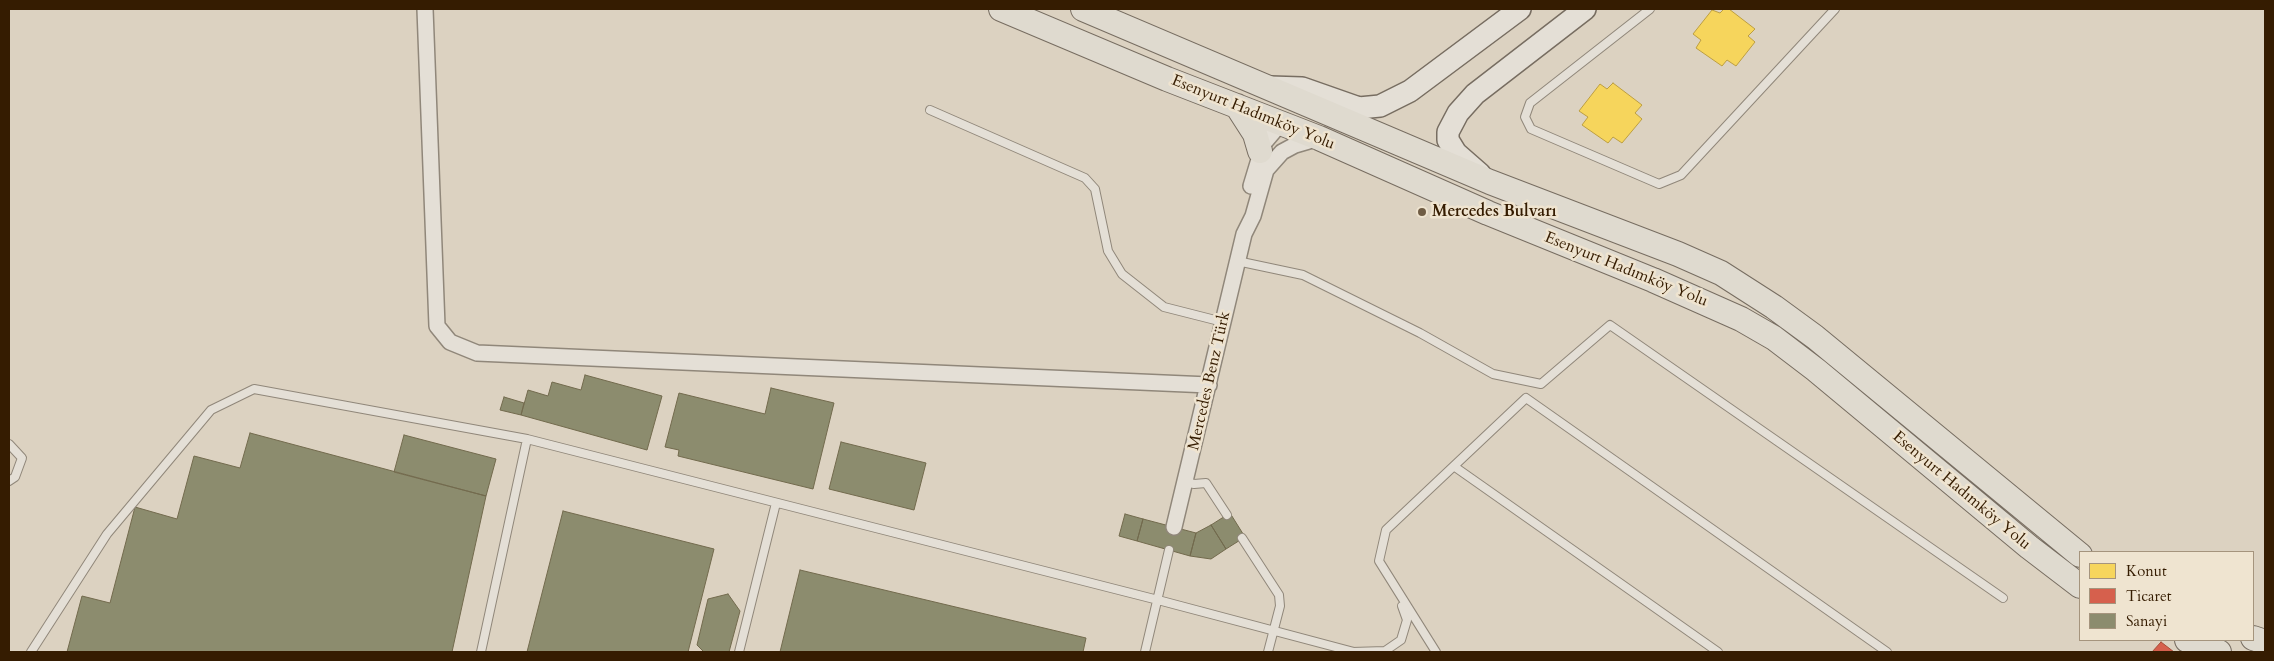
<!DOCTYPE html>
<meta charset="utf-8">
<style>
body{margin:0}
#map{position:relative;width:2274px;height:661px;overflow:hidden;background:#dcd2c1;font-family:Cardo,serif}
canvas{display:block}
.frame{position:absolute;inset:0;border:10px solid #351c01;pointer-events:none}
.legend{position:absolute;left:2079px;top:551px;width:175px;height:90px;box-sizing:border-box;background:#efe4d0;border:1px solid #a5947d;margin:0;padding:6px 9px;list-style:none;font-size:15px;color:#351c01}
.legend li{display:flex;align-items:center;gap:10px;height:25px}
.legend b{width:25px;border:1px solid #a5947d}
</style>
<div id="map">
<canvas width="2274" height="661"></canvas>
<div class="frame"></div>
<ul class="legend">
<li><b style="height:14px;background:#f6d55c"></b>Konut</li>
<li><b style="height:14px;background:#d6604d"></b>Ticaret</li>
<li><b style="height:14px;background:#8c8c6e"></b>Sanayi</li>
</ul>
</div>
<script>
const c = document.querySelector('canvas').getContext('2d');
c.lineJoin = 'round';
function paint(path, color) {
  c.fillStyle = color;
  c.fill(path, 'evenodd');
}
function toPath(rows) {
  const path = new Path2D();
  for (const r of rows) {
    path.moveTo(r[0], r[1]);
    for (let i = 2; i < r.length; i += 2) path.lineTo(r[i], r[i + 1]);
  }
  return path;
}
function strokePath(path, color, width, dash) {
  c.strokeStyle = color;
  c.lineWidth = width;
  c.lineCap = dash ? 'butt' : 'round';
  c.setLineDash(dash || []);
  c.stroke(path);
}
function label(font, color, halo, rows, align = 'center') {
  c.font = font + ' Cardo,serif';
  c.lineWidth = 5;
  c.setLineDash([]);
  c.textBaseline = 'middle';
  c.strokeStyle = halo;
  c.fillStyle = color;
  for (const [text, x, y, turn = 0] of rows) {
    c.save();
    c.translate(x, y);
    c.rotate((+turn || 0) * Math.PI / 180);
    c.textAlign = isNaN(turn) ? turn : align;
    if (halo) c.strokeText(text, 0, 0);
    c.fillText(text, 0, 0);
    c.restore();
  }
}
const homes = toPath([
 [1724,9,1729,9,1755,29,1748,36,1755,42,1736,66,1727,60,1722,66,1696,48,1701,40,1693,34,1712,10,1720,13,1724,9],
 [1613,83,1642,105,1635,113,1642,119,1622,143,1613,137,1608,143,1582,125,1588,117,1579,111,1600,84,1607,89,1613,83]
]);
const shops = toPath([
 [2161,642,2174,652,2152,652,2161,642]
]);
const industry = toPath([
 [585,375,662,396,647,450,521,415,528,390,548,396,552,382,581,390,585,375],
 [771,388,834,403,813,489,678,456,679,450,665,447,679,393,765,414,771,388],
 [504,397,524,403,521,415,500,410,504,397],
 [250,433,486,496,452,652,67,652,82,596,110,603,135,507,177,519,194,456,240,468,250,433],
 [404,435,496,459,486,496,394,472,404,435],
 [841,442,926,463,914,510,829,489,841,442],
 [563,511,714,549,688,652,527,652,563,511],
 [1230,513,1245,537,1226,549,1211,525,1230,513],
 [1125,514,1143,519,1137,541,1119,536,1125,514],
 [1143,519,1196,533,1190,556,1137,541,1143,519],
 [1211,525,1226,549,1211,559,1190,556,1196,533,1211,525],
 [800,570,1086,638,1083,652,780,652,800,570],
 [728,594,740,611,729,652,704,652,697,645,708,599,728,594]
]);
const lane = toPath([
 [1650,9,1530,103,1525,117,1531,129,1659,184,1681,175,1835,9],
 [930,110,1085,178,1095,189,1108,251,1122,274,1164,307,1223,322],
 [1237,261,1303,275,1420,333,1493,374,1541,384,1610,325,2003,598],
 [9,444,22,458,15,477,9,481],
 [1455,467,1718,652],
 [1186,482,1194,484,1206,483,1227,515],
 [1242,538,1279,595,1280,606,1268,652],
 [31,652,107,534,211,410,254,389,527,439,1158,600,1354,652],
 [481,652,527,439],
 [739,652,776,503],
 [1145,652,1169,550],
 [1352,652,1385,651,1401,640,1407,620,1402,606],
 [1436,652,1379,561,1386,530,1526,398,1887,652]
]);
const street = toPath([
 [425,9,437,326,450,342,477,353,1209,385],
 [1251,186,1264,143,1281,123],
 [1174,527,1244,234,1253,216,1266,170,1282,152,1295,145,1319,138]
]);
const secondary = toPath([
 [1270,87,1302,88,1359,108,1380,106,1410,91,1520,9],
 [1480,174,1456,153,1448,140,1448,132,1458,113,1475,94,1585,9]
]);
const primary = toPath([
 [1001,9,1167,79,1319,138,1488,213,1653,280,1741,319,1774,338,1816,370,2029,547,2080,586],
 [1083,9,1490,182,1678,254,1721,273,1774,307,1815,337,2080,555],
 [1237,106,1255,134,1260,151],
 [2253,638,2265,642],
 [2187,640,2219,652]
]);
const markers = [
 [1422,212,5,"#6f5c44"]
];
const streetNames = [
 ["Esenyurt Hadımköy Yolu",1253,113,22],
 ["Esenyurt Hadımköy Yolu",1626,270,22],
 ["Mercedes Benz Türk",1210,381,-77],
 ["Esenyurt Hadımköy Yolu",1961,491,40]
];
const poiNames = [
 ["Mercedes Bulvarı",1432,212]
];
paint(homes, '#f6d55c');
strokePath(homes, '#bc9e41', 1);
paint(shops, '#d6604d');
strokePath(shops, '#a64c36', 1);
paint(industry, '#8c8c6e');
strokePath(industry, '#726a4d', 1);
strokePath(lane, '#90877a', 10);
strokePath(street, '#90877a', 18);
strokePath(secondary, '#776d61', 24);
strokePath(primary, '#776d61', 26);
strokePath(lane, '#e4dfd6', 8);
strokePath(street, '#e4dfd6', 15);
strokePath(secondary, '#e4dfd6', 21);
strokePath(primary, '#dfdacf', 24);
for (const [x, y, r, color] of markers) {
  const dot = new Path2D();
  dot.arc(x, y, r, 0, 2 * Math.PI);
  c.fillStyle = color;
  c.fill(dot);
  strokePath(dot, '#efe4d0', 2);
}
label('16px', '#351c01', '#efe4d0', streetNames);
label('bold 16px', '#351c01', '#efe4d0', poiNames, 'left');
</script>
